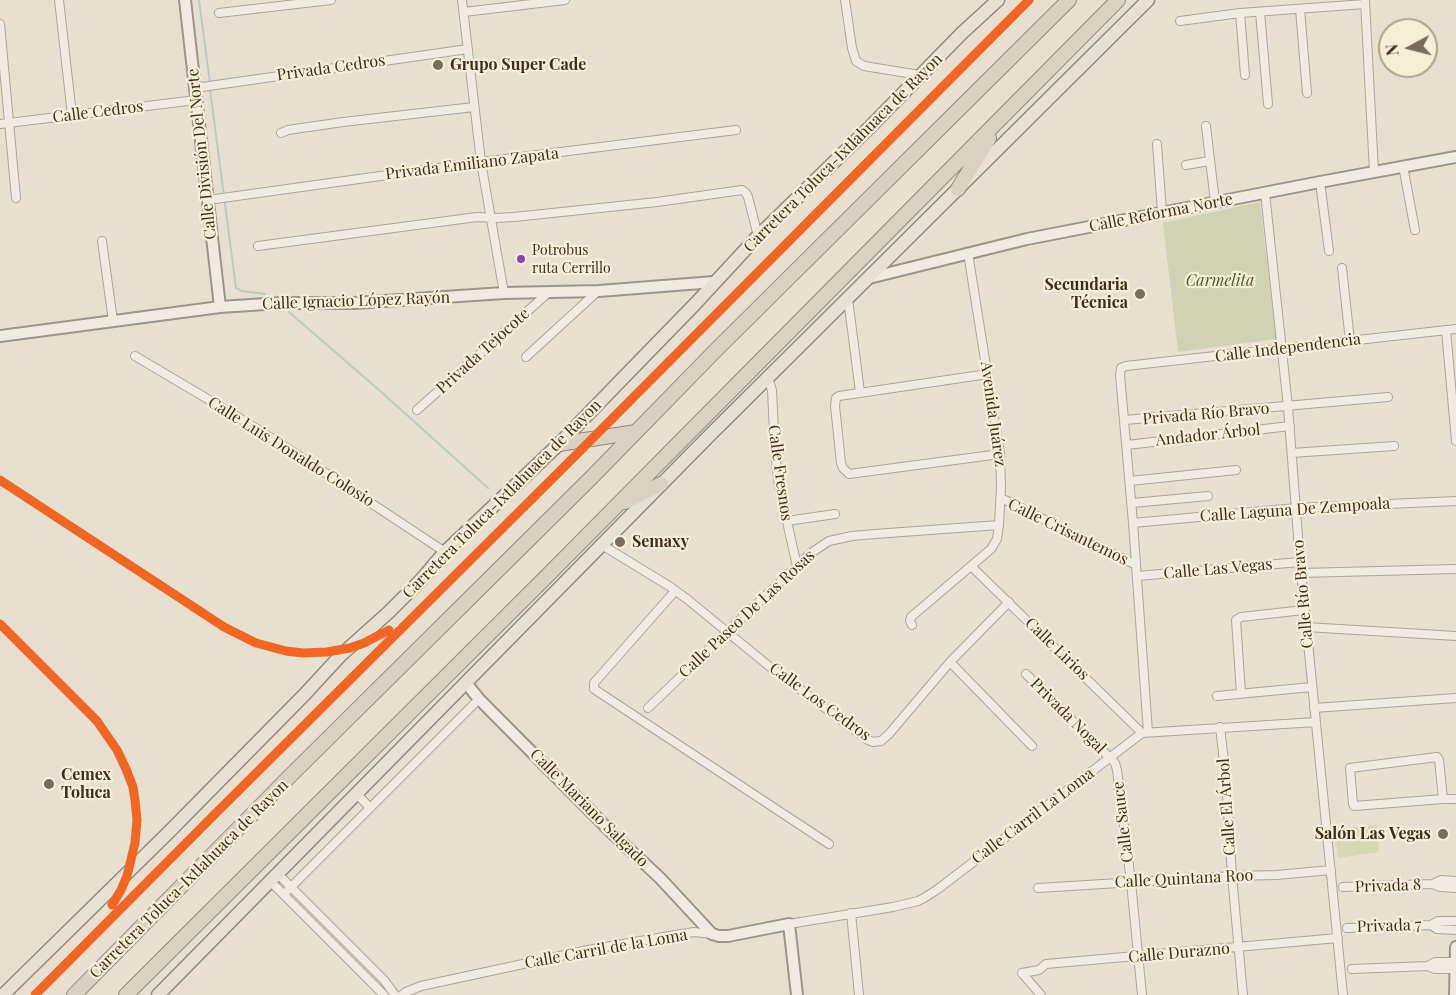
<!DOCTYPE html>
<meta charset="utf-8">
<style>
body{margin:0}
#map{position:relative;width:1456px;height:995px;overflow:hidden;background:#e7e0d1;font-family:"Playfair Display",serif}
canvas{display:block}
.north{position:absolute;left:1378px;top:18px;width:60px;height:60px;box-sizing:border-box;background:#f7eed8;border:2px solid #ada18e;border-radius:50%;rotate:263deg;font-size:16px;font-weight:700;line-height:24px;text-align:center;color:#3d2e20}
.north::after{content:'';display:block;margin:auto;width:21px;height:27px;background:#786c5e;clip-path:polygon(50% 0,100% 100%,50% 72%,0 100%)}
</style>
<div id="map">
<canvas width="1456" height="995"></canvas>
<div class="north">N</div>
</div>
<script>
const c = document.querySelector('canvas').getContext('2d');
c.lineJoin = 'round';
function paint(path, color) {
  c.fillStyle = color;
  c.fill(path, 'evenodd');
}
function toPath(rows) {
  const path = new Path2D();
  for (const r of rows) {
    path.moveTo(r[0], r[1]);
    for (let i = 2; i < r.length; i += 2) path.lineTo(r[i], r[i + 1]);
  }
  return path;
}
function strokePath(path, color, width, dash) {
  c.strokeStyle = color;
  c.lineWidth = width;
  c.lineCap = dash ? 'butt' : 'round';
  c.setLineDash(dash || []);
  c.stroke(path);
}
function label(font, color, halo, rows, align = 'center') {
  c.font = font + ' "Playfair Display",serif';
  c.lineWidth = 4.5;
  c.setLineDash([]);
  c.textBaseline = 'middle';
  c.strokeStyle = halo;
  c.fillStyle = color;
  for (const [text, x, y, turn = 0] of rows) {
    c.save();
    c.translate(x, y);
    c.rotate((+turn || 0) * Math.PI / 180);
    c.textAlign = isNaN(turn) ? turn : align;
    if (halo) c.strokeText(text, 0, 0);
    c.fillText(text, 0, 0);
    c.restore();
  }
}
const green = toPath([
 [1377,825,1379,852,1338,858,1334,829]
]);
const cemetery = toPath([
 [1260,202,1276,339,1178,352,1163,223]
]);
const stream = toPath([
 [199,0,210,83],
 [210,89,236,288,242,291,265,294],
 [289,312,379,390,488,488]
]);
const street = toPath([
 [59,0,72,115],
 [462,0,481,162,504,293],
 [845,0,852,48,856,61,864,66,920,75],
 [1365,1,1374,172],
 [1300,9,1307,93],
 [464,12,565,0],
 [1260,12,1268,104],
 [219,13,331,0],
 [1240,13,1245,75],
 [1180,21,1240,13,1365,4],
 [0,24,16,198],
 [195,88,468,49],
 [0,124,196,100],
 [1206,126,1215,202],
 [281,133,288,130,343,122,474,107],
 [1157,144,1162,212],
 [1186,165,1209,161],
 [1403,166,1415,230],
 [1320,182,1329,251],
 [1265,193,1288,407,1300,562,1343,995],
 [208,200,481,162,736,130],
 [102,241,113,321],
 [258,246,477,217,496,218,514,217,657,202,742,190,746,193,748,197,758,236],
 [1342,268,1350,341],
 [848,299,860,392],
 [1446,330,1456,441],
 [135,356,233,414,309,462,445,552],
 [526,357,598,291],
 [988,374,839,396,836,398,835,406,841,463,843,468,849,474,1000,454],
 [768,378,772,390,775,453,779,486,797,566],
 [417,410,549,292],
 [1125,420,1388,397],
 [1127,445,1290,426],
 [1292,453,1394,446],
 [1130,481,1236,470],
 [1001,498,1136,565],
 [1132,503,1208,496],
 [787,521,835,514],
 [1133,523,1296,508,1456,501],
 [602,545,669,586,687,599,770,667,868,740,873,742,881,741,889,734,950,662,1009,602],
 [971,566,1142,733],
 [1301,573,1456,569],
 [1137,576,1300,562],
 [675,591,594,683,594,689,829,844],
 [912,625,910,621,911,617,991,549,997,539,999,525,1001,486,1000,454,968,253],
 [1306,627,1456,636],
 [950,662,1032,746],
 [1026,674,1115,763,1117,770,1131,882,1142,995],
 [1241,693,1236,620,1241,617,1304,610],
 [1217,696,1312,687],
 [648,708,727,632,811,553,829,541,852,536,875,534,999,525],
 [1314,708,1456,698],
 [1220,727,1226,779,1232,876,1243,995],
 [1148,732,1133,523,1120,375,1121,368,1126,366,1456,329],
 [357,794,370,808],
 [1443,799,1439,760,1437,757,1350,768,1353,804,1354,806,1443,799,1456,799],
 [278,874,384,980,395,995],
 [270,881,384,995],
 [1433,884,1440,887,1456,888],
 [1343,887,1433,884,1441,880,1456,881],
 [1038,888,1232,876,1277,875,1331,870],
 [284,894,479,699],
 [851,913,859,995],
 [789,924,893,907,918,901,924,898,938,889,1142,733,1316,722],
 [1431,925,1437,929,1456,930],
 [1347,928,1431,925,1438,921,1456,921],
 [1428,966,1435,969,1455,969],
 [1352,969,1428,966,1435,962,1456,962],
 [1022,973,1039,970,1046,964,1338,938],
 [1022,973,1041,995],
 [402,995,406,992,421,986,588,950,681,934,694,932,712,934]
]);
const secondary = toPath([
 [185,0,220,307],
 [869,278,1027,239,1320,182,1456,157],
 [0,336,220,307,281,303,354,303,504,293,599,291,714,282],
 [466,683,479,699,614,835,660,878,712,934,719,936,728,936,789,924,797,995],
 [1455,995,1456,947]
]);
const primary = toPath([
 [3,995,169,832,305,694,341,655,389,612,421,580,445,552,559,444,696,303,758,236,870,127,962,33,998,0],
 [158,995,709,436,1148,0]
]);
const highway = toPath([
 [958,189,989,138],
 [559,444,636,432],
 [625,502,661,484],
 [74,995,288,778,591,478,716,350,1069,0],
 [126,995,547,576,1118,0]
]);
const rail1 = toPath([
 [0,480,224,627,256,643,286,651,303,653,327,652,350,648,364,643,389,630],
 [0,624,97,721,117,750,126,769,133,787,135,800,137,820,135,843,127,876,121,890,112,905],
 [35,995,214,815,570,461,1029,0]
]);
const markers = [
 [438,65,6,"#786c5e"],
 [521,259,5,"#8e44ad"],
 [1140,294,6,"#786c5e"],
 [620,542,6,"#786c5e"],
 [49,784,6,"#786c5e"],
 [1443,834,6,"#786c5e"]
];
const busNames = [
 ["Potrobus",532,251],
 ["ruta Cerrillo",532,269]
];
const poiNames = [
 ["Grupo Super Cade",450,65],
 ["Secundaria",1128,285,"right"],
 ["Técnica",1128,303,"right"],
 ["Semaxy",632,542],
 ["Cemex",61,775],
 ["Toluca",61,793],
 ["Salón Las Vegas",1431,834,"right"]
];
const streetNames = [
 ["Privada Cedros",331,68,-8],
 ["Calle Cedros",98,112,-7],
 ["Carretera Toluca-Ixtlahuaca de Rayon",843,153,-45],
 ["Calle División Del Norte",202,154,-96],
 ["Privada Emiliano Zapata",472,164,-7],
 ["Calle Reforma Norte",1161,213,-11],
 ["Calle Ignacio López Rayón",356,301,-2],
 ["Calle Independencia",1288,348,-7],
 ["Privada Tejocote",483,351,-42],
 ["Avenida Juárez",993,414,82],
 ["Privada Río Bravo",1206,414,-5],
 ["Andador Árbol",1208,435,-6],
 ["Calle Luis Donaldo Colosio",291,452,32],
 ["Calle Fresnos",780,473,82],
 ["Carretera Toluca-Ixtlahuaca de Rayon",502,499,-45],
 ["Calle Laguna De Zempoala",1295,510,-4],
 ["Calle Crisantemos",1068,532,26],
 ["Calle Las Vegas",1218,569,-5],
 ["Calle Río Bravo",1303,594,-95],
 ["Calle Paseo De Las Rosas",747,614,-43],
 ["Calle Lirios",1057,649,44],
 ["Calle Los Cedros",820,702,36],
 ["Privada Nogal",1068,716,45],
 ["Calle El Árbol",1227,807,-94],
 ["Calle Mariano Salgado",589,808,45],
 ["Calle Carril La Loma",1033,816,-37],
 ["Calle Sauce",1123,822,-97],
 ["Carretera Toluca-Ixtlahuaca de Rayon",189,879,-45],
 ["Calle Quintana Roo",1184,879,-3],
 ["Privada 8",1388,886,-2],
 ["Privada 7",1389,926,-2],
 ["Calle Carril de la Loma",606,949,-10],
 ["Calle Durazno",1179,953,-5]
];
const parkNames = [
 ["Carmelita",1220,281]
];
paint(green, '#d6d7b3');
paint(cemetery, '#d1d1b3');
strokePath(stream, '#bcccc2', 2);
strokePath(street, '#ada599', 10);
strokePath(secondary, '#9c958a', 14);
strokePath(primary, '#928b80', 15);
strokePath(highway, '#928b80', 16);
strokePath(street, '#efebe3', 8);
strokePath(secondary, '#efebe3', 10);
strokePath(primary, '#e6e1d4', 12);
strokePath(highway, '#dad1c2', 14);
strokePath(rail1, '#f26522', 9);
for (const [x, y, r, color] of markers) {
  const dot = new Path2D();
  dot.arc(x, y, r, 0, 2 * Math.PI);
  c.fillStyle = color;
  c.fill(dot);
  strokePath(dot, '#f7eed8', 2);
}
label('14px', '#3d2e20', '#f7eed8', busNames, 'left');
label('bold 16px', '#3d2e20', '#f7eed8', poiNames, 'left');
label('16px', '#3d2e20', '#f7eed8', streetNames);
label('italic 16px', '#4d5a26', '#f7eed8', parkNames);
</script>
